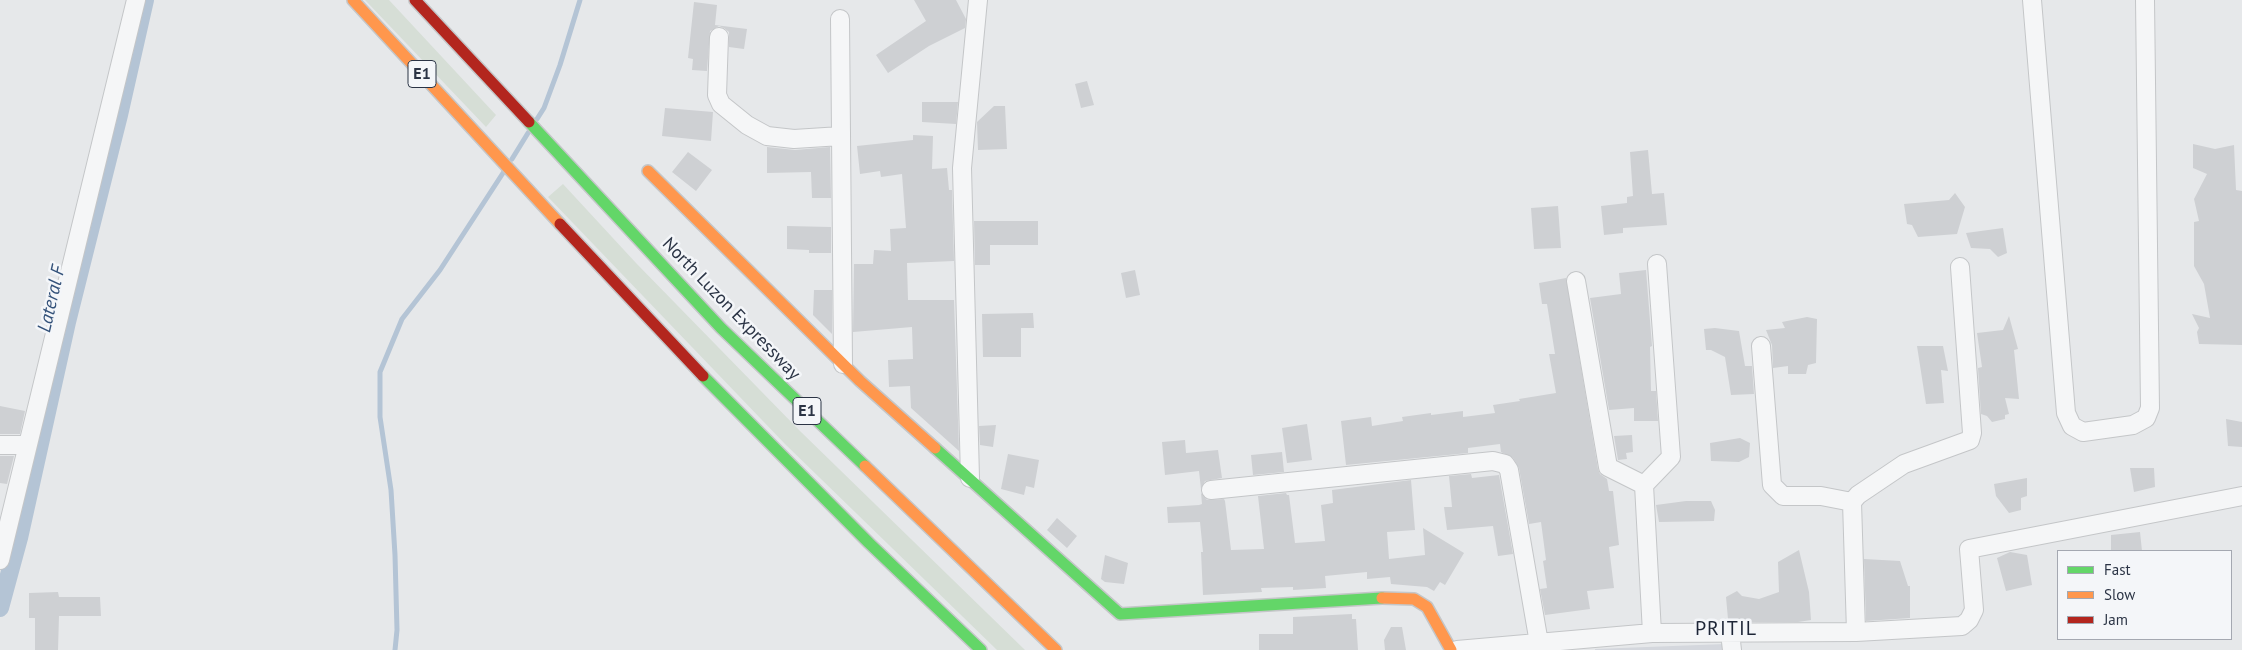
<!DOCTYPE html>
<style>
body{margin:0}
#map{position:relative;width:2242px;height:650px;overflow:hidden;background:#e6e8ea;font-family:"PT Sans",sans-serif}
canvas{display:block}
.legend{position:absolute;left:2057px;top:550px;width:175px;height:90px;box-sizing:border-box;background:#f4f6f9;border:1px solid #a4a8b1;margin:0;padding:6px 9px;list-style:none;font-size:15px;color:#2b3445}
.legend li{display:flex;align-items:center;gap:10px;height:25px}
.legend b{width:25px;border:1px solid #a4a8b1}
</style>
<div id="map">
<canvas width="2242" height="650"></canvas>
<ul class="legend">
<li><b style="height:6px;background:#63d668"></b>Fast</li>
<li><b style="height:6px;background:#ff974d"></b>Slow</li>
<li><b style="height:6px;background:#b3261e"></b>Jam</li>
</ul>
</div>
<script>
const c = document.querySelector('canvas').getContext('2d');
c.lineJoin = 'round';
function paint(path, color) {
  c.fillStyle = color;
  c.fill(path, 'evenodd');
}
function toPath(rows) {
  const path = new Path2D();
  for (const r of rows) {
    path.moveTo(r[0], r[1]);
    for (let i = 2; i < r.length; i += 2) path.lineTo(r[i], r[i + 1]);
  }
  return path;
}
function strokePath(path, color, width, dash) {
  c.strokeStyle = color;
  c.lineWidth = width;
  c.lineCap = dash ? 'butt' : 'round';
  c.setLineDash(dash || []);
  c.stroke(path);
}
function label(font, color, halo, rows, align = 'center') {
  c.font = font + ' "PT Sans",sans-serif';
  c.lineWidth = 5;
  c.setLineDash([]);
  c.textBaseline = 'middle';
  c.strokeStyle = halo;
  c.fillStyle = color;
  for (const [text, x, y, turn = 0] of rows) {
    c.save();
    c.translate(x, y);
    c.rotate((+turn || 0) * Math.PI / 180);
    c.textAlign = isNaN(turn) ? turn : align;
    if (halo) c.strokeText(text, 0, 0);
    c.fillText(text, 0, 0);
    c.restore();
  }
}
const built = toPath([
 [1725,644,1725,650,1595,650,1595,649]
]);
const green = toPath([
 [365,0,389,0,496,115,486,127],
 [563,184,636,263,800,431,1025,650,997,650,785,444,548,197]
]);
const stream = toPath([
 [537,119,544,108,560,65,580,0],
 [512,159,528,133],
 [395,650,397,630,395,555,391,490,380,417,380,372,402,319,440,270,503,173]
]);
const canal = toPath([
 [0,608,19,538,67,322,119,115,145,0]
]);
const building = toPath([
 [914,0,956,0,966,19,965,28,929,46,888,73,876,55,926,21],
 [694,2,717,5,715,25,747,29,744,49,729,47,729,32,724,28,719,26,710,31,707,71,692,70,693,59,688,58],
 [1087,81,1094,105,1081,108,1075,84],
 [922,102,958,102,956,124,922,122],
 [994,106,1005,106,1007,149,978,150,977,122],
 [665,108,713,112,711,141,662,136],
 [913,135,933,136,932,169,947,168,949,190,952,190,954,261,907,263,908,300,954,300,959,451,911,408,910,386,889,387,888,360,913,359,912,327,853,332,854,264,873,264,874,250,891,251,890,229,906,228,902,174,881,177,880,171,860,174,857,146,913,140],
 [2193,144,2215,149,2234,145,2236,190,2242,191,2242,345,2199,344,2197,332,2199,328,2192,314,2210,318,2204,284,2194,266,2194,222,2199,221,2194,199,2207,174,2193,168],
 [767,147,795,150,830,147,831,198,812,198,811,172,767,173],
 [1648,150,1652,194,1664,193,1667,225,1623,228,1623,233,1604,235,1601,206,1627,203,1627,197,1633,196,1630,152],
 [688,152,712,170,696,191,672,172],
 [1955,193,1965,207,1957,234,1918,237,1912,225,1907,224,1904,204,1949,200],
 [1558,206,1561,248,1534,249,1531,208],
 [974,221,1038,221,1038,245,990,245,990,265,975,265],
 [787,226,831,227,831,253,809,253,809,250,787,249],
 [2003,228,2007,253,1998,257,1990,249,1971,248,1966,233],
 [1135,270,1140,295,1126,298,1121,273],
 [1646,270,1652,346,1650,347,1651,391,1656,391,1658,421,1634,421,1634,408,1609,410,1590,298,1621,294,1619,273],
 [1566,278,1598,469,1600,474,1607,479,1609,491,1613,491,1619,545,1609,547,1614,588,1587,591,1590,609,1545,615,1540,589,1547,588,1543,561,1546,560,1541,522,1529,524,1519,468,1513,458,1501,452,1500,444,1468,448,1468,453,1346,465,1341,421,1371,417,1372,426,1403,421,1402,417,1431,413,1431,415,1463,411,1463,417,1495,413,1493,405,1520,401,1519,399,1556,393,1549,354,1555,354,1547,304,1542,304,1539,283],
 [814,290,832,290,832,334,813,315],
 [1033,313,1034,328,1021,328,1021,357,983,357,982,314],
 [2009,316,2018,349,2014,350,2019,399,2005,398,2009,414,2005,415,2005,419,1992,422,1987,416,1981,414,1978,368,1982,367,1977,333,2003,330],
 [1807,317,1817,319,1816,363,1808,365,1806,374,1788,374,1788,366,1773,368,1772,345,1766,330,1785,328,1782,322],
 [1715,328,1739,331,1745,366,1752,366,1754,394,1731,395,1725,357,1711,350,1706,350,1704,329],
 [1917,346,1943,346,1948,371,1941,370,1944,403,1926,404],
 [0,406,25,411,20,434,0,434],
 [2226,419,2242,422,2242,447,2228,446],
 [1307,424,1312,460,1287,463,1282,428],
 [996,425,993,447,980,445,979,426],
 [1632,435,1633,452,1626,453,1627,459,1618,460,1614,436],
 [1740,438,1750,443,1749,457,1739,462,1711,461,1710,443],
 [1185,440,1186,453,1218,450,1222,478,1205,481,1201,489,1199,471,1165,475,1162,442],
 [1282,452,1284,472,1253,475,1251,455],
 [1008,454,1039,460,1034,488,1026,486,1024,495,1001,489],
 [0,456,14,456,7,484,0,483],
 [2130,468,2154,468,2155,487,2134,492],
 [1471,474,1472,478,1499,475,1513,554,1498,556,1493,526,1447,530,1444,507,1452,507,1449,476],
 [2027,478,2027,496,2021,498,2021,510,2009,513,1996,496,1994,484],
 [1411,480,1415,530,1387,532,1389,559,1425,555,1423,528,1464,553,1445,585,1440,582,1434,591,1427,587,1391,584,1390,577,1367,579,1367,572,1325,576,1326,588,1293,590,1293,587,1261,588,1262,592,1203,595,1201,552,1203,552,1200,522,1168,523,1167,507,1199,505,1202,504,1201,493,1207,500,1224,499,1225,501,1231,550,1264,549,1258,496,1286,493,1287,495,1289,495,1295,543,1325,541,1321,505,1333,503,1332,490],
 [1686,501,1711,501,1715,510,1714,521,1659,522,1656,505],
 [1057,518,1077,536,1067,548,1047,530],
 [2140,532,2142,551,2111,551,2111,535],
 [1799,550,1809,592,1811,620,1798,622,1744,622,1744,619,1728,619,1726,597,1737,591,1742,596,1759,599,1779,592,1778,562],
 [2010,552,2027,555,2032,585,2006,591,1997,558],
 [1105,555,1128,563,1124,584,1105,582,1101,579],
 [1864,559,1900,561,1908,586,1910,586,1910,618,1866,621],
 [58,592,59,597,100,597,101,616,59,616,58,650,35,650,35,618,29,618,29,593],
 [1352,614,1352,619,1356,619,1358,650,1259,650,1259,634,1293,634,1293,617],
 [1391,627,1402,627,1406,650,1385,650,1384,640]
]);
const street = toPath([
 [2032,0,2066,413,2072,426,2083,432,2133,425,2146,418,2150,408,2145,0],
 [840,19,843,364],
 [719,37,717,95,721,104,747,125,767,136,794,139,841,136],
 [1576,281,1608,467,1644,485],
 [1761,346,1772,485,1783,496,1821,496,1852,502],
 [0,445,28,445],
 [970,478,962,168,978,0],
 [1211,490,1493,461,1505,464,1509,470,1539,643],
 [0,560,136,0],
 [1856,632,1852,502,1858,495,1904,464,1970,440,1972,433,1960,267],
 [1652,633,1644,485,1671,457,1657,264],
 [1730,633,1732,650],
 [1457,650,1652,633,1856,632,1962,626,1969,620,1974,610,1969,549,2242,496]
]);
const fast = toPath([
 [529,122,721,328,865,466],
 [703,376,869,543,981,650],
 [935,448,1120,614,1382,598]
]);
const slow = toPath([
 [353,0,560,224],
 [648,171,860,381,935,448],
 [865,466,1056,650],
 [1382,598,1414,599,1427,607,1451,650]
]);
const jam = toPath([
 [415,0,529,122],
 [560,224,703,376]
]);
const shields = [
 [422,74,28],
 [807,411,28]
];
const shieldNames = [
 ["E1",422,74],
 ["E1",807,411]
];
const streetNames = [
 ["North Luzon Expressway",731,309,46]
];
const waterNames = [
 ["Lateral F",52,299,-77]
];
const quarterNames = [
 ["PRITIL",1726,629]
];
paint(built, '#d4d7dd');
paint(green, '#d6ded6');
strokePath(stream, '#b4c4d5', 5);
strokePath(canal, '#b4c4d5', 18);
paint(building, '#ced0d3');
strokePath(street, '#c4c6c8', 20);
strokePath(fast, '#c4c6c8', 14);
strokePath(slow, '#c4c6c8', 14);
strokePath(jam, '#c4c6c8', 14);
strokePath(street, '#f5f6f7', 18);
strokePath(fast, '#63d668', 11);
strokePath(slow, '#ff974d', 11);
strokePath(jam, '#b3261e', 11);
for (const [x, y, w] of shields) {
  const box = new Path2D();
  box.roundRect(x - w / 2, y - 13.5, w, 27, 4);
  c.fillStyle = '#f4f6f9';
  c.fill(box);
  strokePath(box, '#2b3445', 1);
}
label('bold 16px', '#2b3445', null, shieldNames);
label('18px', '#2b3445', '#f4f6f9', streetNames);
label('italic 19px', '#34527a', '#f4f6f9', waterNames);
c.letterSpacing = '1px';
label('20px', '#1d2536', '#f4f6f9', quarterNames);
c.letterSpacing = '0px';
</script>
